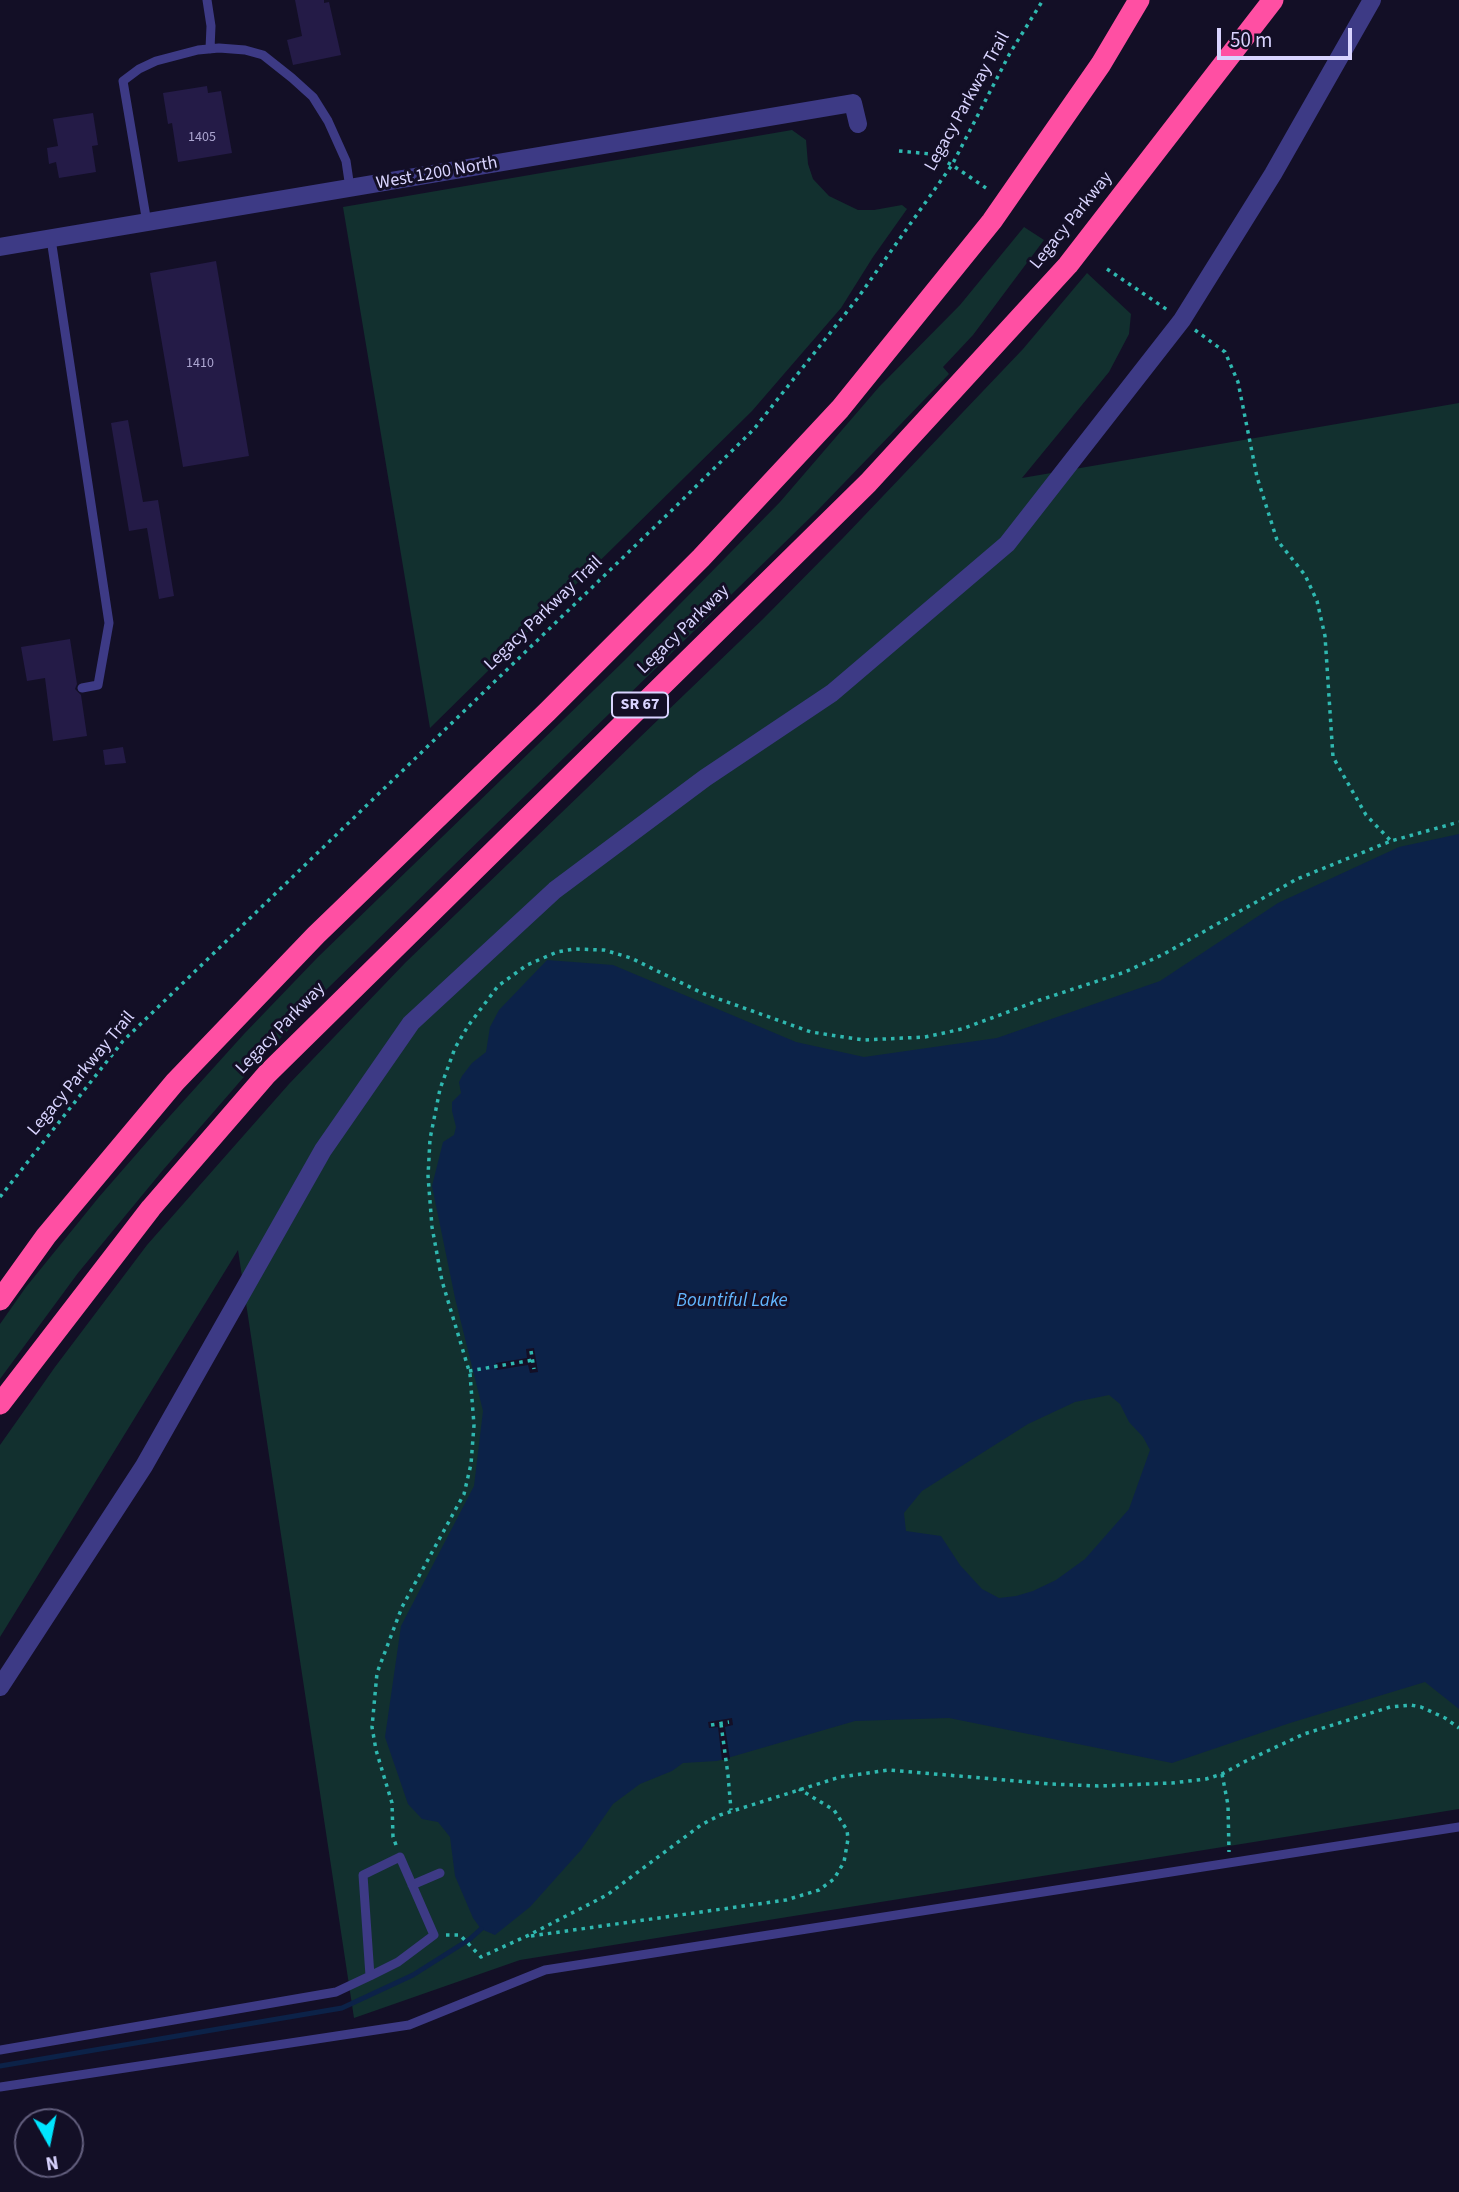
<!DOCTYPE html>
<style>
body{margin:0}
#map{position:relative;width:1459px;height:2192px;overflow:hidden;background:#130f26;font-family:"Source Sans 3",sans-serif}
canvas{display:block}
.north{position:absolute;left:14px;top:2108px;width:70px;height:70px;box-sizing:border-box;background:#130f26;border:2px solid #625e7d;border-radius:50%;rotate:171deg;font-size:19px;font-weight:700;line-height:28px;text-align:center;color:#d9d4ff}
.north::after{content:'';display:block;margin:auto;width:24px;height:32px;background:#00e5ff;clip-path:polygon(50% 0,100% 100%,50% 72%,0 100%)}
.scale{position:absolute;left:1217px;top:28px;width:135px;height:32px;box-sizing:border-box;border:4px solid #d9d4ff;border-top:0;padding-left:9px;font-size:21px;line-height:24px;white-space:nowrap;color:#d9d4ff;-webkit-text-stroke:5px #130f26;paint-order:stroke}
</style>
<div id="map">
<canvas width="1459" height="2192"></canvas>
<div class="north">N</div>
<div class="scale">50 m</div>
</div>
<script>
const c = document.querySelector('canvas').getContext('2d');
c.lineJoin = 'round';
function paint(path, color) {
  c.fillStyle = color;
  c.fill(path, 'evenodd');
}
function toPath(rows) {
  const path = new Path2D();
  for (const r of rows) {
    path.moveTo(r[0], r[1]);
    for (let i = 2; i < r.length; i += 2) path.lineTo(r[i], r[i + 1]);
  }
  return path;
}
function strokePath(path, color, width, dash) {
  c.strokeStyle = color;
  c.lineWidth = width;
  c.lineCap = dash ? 'butt' : 'round';
  c.setLineDash(dash || []);
  c.stroke(path);
}
function label(font, color, halo, rows, align = 'center') {
  c.font = font + ' "Source Sans 3",sans-serif';
  c.lineWidth = 6;
  c.setLineDash([]);
  c.textBaseline = 'middle';
  c.strokeStyle = halo;
  c.fillStyle = color;
  for (const [text, x, y, turn = 0] of rows) {
    c.save();
    c.translate(x, y);
    c.rotate((+turn || 0) * Math.PI / 180);
    c.textAlign = isNaN(turn) ? turn : align;
    if (halo) c.strokeText(text, 0, 0);
    c.fillText(text, 0, 0);
    c.restore();
  }
}
const green = toPath([
 [792,130,806,140,808,164,813,179,829,196,858,210,874,210,902,205,907,209,873,257,841,308,752,411,430,728,343,207],
 [1024,227,1044,240,973,335,943,367,949,374,817,511,327,989,243,1078,163,1170,78,1273,0,1379,0,1324,26,1287,99,1197,160,1127,244,1034,318,957,625,660,780,502,879,387,960,305],
 [1087,273,1131,314,1129,334,1109,372,1022,478,1459,403,1459,1809,520,1960,354,2018,238,1250,0,1637,0,1445,55,1367,147,1245,289,1084,406,962,763,619,843,538,1023,349]
]);
const water = toPath([
 [1459,834,1459,1709,1425,1682,1290,1723,1172,1763,949,1718,855,1721,717,1761,683,1763,672,1771,640,1784,613,1804,581,1850,530,1907,495,1935,481,1929,473,1918,455,1876,450,1837,438,1822,422,1819,408,1804,385,1737,401,1626,474,1486,483,1411,455,1298,432,1186,443,1142,454,1135,456,1127,452,1111,452,1102,461,1093,459,1082,462,1076,472,1063,486,1052,490,1027,499,1010,547,960,613,965,796,1042,864,1057,997,1038,1160,981,1278,903,1399,847],
 [1109,1395,1120,1404,1129,1422,1143,1437,1150,1450,1129,1509,1085,1559,1056,1580,1033,1591,1016,1596,999,1598,982,1589,960,1565,941,1536,906,1531,904,1513,922,1491,1028,1424,1075,1402]
]);
const pier = toPath([
 [534,1348,538,1372,530,1373,528,1365,497,1370,496,1363,527,1358,526,1349],
 [732,1718,733,1725,725,1727,730,1759,722,1760,718,1727,709,1728,708,1722]
]);
const stream = toPath([
 [0,2066,342,2008,413,1975,470,1939,481,1929]
]);
const building = toPath([
 [295,0,324,0,324,3,329,2,341,55,293,65,287,40,302,36],
 [207,86,208,93,221,91,232,153,178,162,172,123,168,124,163,93],
 [93,113,98,145,92,146,96,172,59,178,56,162,49,164,47,148,58,146,53,119],
 [216,261,249,456,183,467,150,273],
 [128,420,143,502,158,500,174,596,159,599,147,528,129,531,111,423],
 [70,639,77,684,75,689,81,695,87,736,53,741,45,678,27,681,21,647],
 [123,747,126,763,105,765,103,750]
]);
const path = toPath([
 [899,151,931,154,952,165,986,188],
 [1107,269,1169,311],
 [1195,330,1225,352,1238,382,1257,477,1277,540,1305,575,1317,601,1325,636,1333,757,1366,815,1391,841],
 [0,1197,123,1041,669,513,754,429,857,299,952,165,1010,53,1043,0],
 [531,1351,534,1369],
 [469,1371,533,1360],
 [721,1724,728,1775,731,1810],
 [711,1725,729,1722],
 [1222,1774,1228,1805,1229,1852],
 [396,1845,393,1837,392,1803,376,1750,372,1727,377,1673,402,1607,464,1494,471,1464,474,1425,470,1374,442,1281,432,1227,428,1176,430,1139,440,1089,455,1048,468,1026,498,986,527,965,557,952,574,949,604,950,631,958,702,993,811,1032,864,1040,925,1037,962,1029,1040,1000,1125,972,1164,954,1297,879,1391,841,1459,822],
 [446,1935,460,1935,481,1957,529,1935,607,1895,701,1825,720,1815,840,1777,889,1770,1051,1784,1098,1786,1172,1783,1206,1779,1222,1774,1246,1761,1304,1734,1390,1707,1411,1705,1421,1707,1445,1718,1459,1728],
 [531,1936,786,1900,819,1890,834,1879,844,1862,848,1839,847,1830,834,1810,799,1789]
]);
const service = toPath([
 [207,0,211,26,210,49],
 [147,223,123,81,139,69,156,61,198,50,219,48,245,50,263,55,292,78,313,97,328,121,346,161,350,188],
 [51,239,109,623,98,685,82,688],
 [412,1885,440,1873],
 [0,2050,336,1992,370,1976,398,1962,434,1935,400,1857,363,1875,370,1976],
 [0,2087,409,2025,545,1970,1459,1827]
]);
const minor = toPath([
 [0,247,853,103,858,124],
 [0,1687,144,1466,323,1150,411,1023,555,890,705,778,832,693,1007,544,1182,320,1273,174,1372,0]
]);
const motorway = toPath([
 [0,1300,46,1236,175,1082,316,935,547,712,701,558,840,409,992,221,1101,64,1139,0],
 [0,1404,151,1208,267,1074,868,483,1068,265,1273,0]
]);
const numberNames = [
 ["1405",202,138],
 ["1410",200,364]
];
const shields = [
 [640,705,56]
];
const shieldNames = [
 ["SR 67",640,705]
];
const streetNames = [
 ["Legacy Parkway Trail",968,102,-61],
 ["West 1200 North",437,174,-10],
 ["Legacy Parkway",1072,221,-51],
 ["Legacy Parkway Trail",544,614,-44],
 ["Legacy Parkway",684,630,-44],
 ["Legacy Parkway",281,1029,-46],
 ["Legacy Parkway Trail",82,1074,-50]
];
const waterNames = [
 ["Bountiful Lake",732,1302]
];
paint(green, '#12302f');
paint(water, '#0c2248');
paint(pier, '#130f26');
strokePath(stream, '#0c2248', 5);
paint(building, '#241b47');
strokePath(path, '#2fb8b0', 3.5, [3.5, 5]);
strokePath(service, '#3d3a85', 9);
strokePath(minor, '#3d3a85', 18);
strokePath(motorway, '#ff4fa3', 21);
label('14px', '#aca6d1', null, numberNames);
for (const [x, y, w] of shields) {
  const box = new Path2D();
  box.roundRect(x - w / 2, y - 12.5, w, 25, 5);
  c.fillStyle = '#130f26';
  c.fill(box);
  strokePath(box, '#d9d4ff', 2);
}
label('bold 16px', '#d9d4ff', null, shieldNames);
label('18px', '#d9d4ff', '#130f26', streetNames);
label('italic 19px', '#62b6ff', '#130f26', waterNames);
</script>
